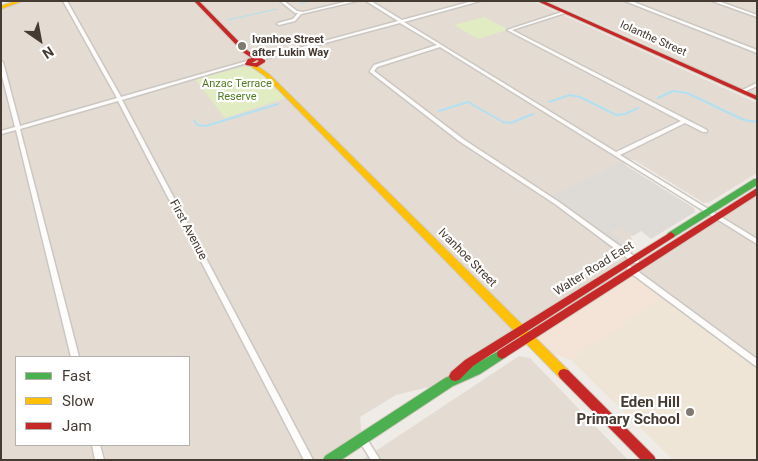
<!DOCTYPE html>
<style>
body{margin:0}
#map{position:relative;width:758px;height:461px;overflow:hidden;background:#efebe6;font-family:Roboto,sans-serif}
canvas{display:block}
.frame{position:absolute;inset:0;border:2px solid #453b32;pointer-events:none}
.legend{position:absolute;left:15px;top:356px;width:175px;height:90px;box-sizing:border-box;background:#fff;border:1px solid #b5b1ad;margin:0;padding:6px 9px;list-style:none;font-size:15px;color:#453b32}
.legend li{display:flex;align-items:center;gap:10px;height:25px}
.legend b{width:25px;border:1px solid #b5b1ad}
.north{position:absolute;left:15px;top:15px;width:50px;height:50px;-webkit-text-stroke:4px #fff;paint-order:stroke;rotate:147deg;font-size:14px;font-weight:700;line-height:20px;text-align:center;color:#453b32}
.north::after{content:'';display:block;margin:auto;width:18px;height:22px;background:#453b32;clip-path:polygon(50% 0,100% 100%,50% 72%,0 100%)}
</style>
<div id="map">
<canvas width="758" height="461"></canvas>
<div class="frame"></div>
<ul class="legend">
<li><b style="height:6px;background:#4caf50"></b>Fast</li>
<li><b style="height:6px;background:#ffc107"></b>Slow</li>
<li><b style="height:6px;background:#c62828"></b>Jam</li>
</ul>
<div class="north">N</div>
</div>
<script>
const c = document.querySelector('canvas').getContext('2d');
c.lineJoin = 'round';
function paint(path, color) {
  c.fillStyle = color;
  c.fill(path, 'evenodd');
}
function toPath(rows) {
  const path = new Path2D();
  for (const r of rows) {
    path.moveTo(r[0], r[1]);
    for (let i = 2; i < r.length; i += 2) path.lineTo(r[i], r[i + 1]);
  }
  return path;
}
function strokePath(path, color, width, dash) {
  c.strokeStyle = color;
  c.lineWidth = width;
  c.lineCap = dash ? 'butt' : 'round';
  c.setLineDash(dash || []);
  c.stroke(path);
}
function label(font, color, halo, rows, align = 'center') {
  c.font = font + ' Roboto,sans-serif';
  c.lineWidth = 4.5;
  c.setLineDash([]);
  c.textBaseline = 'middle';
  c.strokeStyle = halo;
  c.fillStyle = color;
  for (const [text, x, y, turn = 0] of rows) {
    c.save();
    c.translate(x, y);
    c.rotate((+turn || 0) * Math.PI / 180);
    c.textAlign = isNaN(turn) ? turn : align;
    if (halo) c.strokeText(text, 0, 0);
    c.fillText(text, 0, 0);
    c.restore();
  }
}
const residential = toPath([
 [21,1,532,1,757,103,757,173,710,202,704,203,634,160,625,159,633,259,449,382,396,395,360,417,362,439,329,460,1,460,1,8],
 [16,357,189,357,189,445,16,445],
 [540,1,757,1,757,98,638,41,559,6],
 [757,191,757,364,633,271],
 [519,356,530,358,628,460,362,460]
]);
const commercial = toPath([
 [633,271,665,296,571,360,544,351,528,336]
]);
const education = toPath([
 [665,296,757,364,757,460,673,460,571,360]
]);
const green = toPath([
 [484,17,511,31,503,31,478,39,454,25],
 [251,65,289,97,225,118,195,79]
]);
const parking = toPath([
 [620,162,694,208,695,212,651,239,641,231,633,236,620,227,610,232,626,244,618,248,549,197]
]);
const streamFar1 = toPath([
 [299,4,310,1],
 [228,20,277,9]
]);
const stream = toPath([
 [658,98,673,91,687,93,744,120,757,122],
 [549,102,570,95,580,97,616,115,625,114,638,108],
 [439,111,468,102,503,122,511,123,533,114],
 [194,120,197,125,206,126,278,104]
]);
const street = toPath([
 [63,1,67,1,121,97,247,61,250,62,122,100,313,460,304,460,118,101,20,129,79,357,71,357,16,130,1,134,1,131,15,127,1,72,1,61,3,62,20,126,117,98,63,1],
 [280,1,284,1,297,11,303,12,349,1,357,1,301,14,295,21,279,25,277,24,278,23,293,19,298,13,295,13,280,1],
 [366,1,371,1,402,20,473,1,480,1,404,22,616,152,681,121,507,30,565,11,565,13,512,30,707,130,707,132,703,132,685,123,620,155,757,239,757,244,440,47,377,67,374,71,463,139,559,202,638,259,639,261,638,263,634,263,555,204,459,141,370,72,370,71,374,65,437,45,400,23,261,60,258,59,398,21,366,1],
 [625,1,631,1,757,50,757,53,625,1],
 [712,1,718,1,757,15,757,17,712,1],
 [757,83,757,86,744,92,740,91,757,83],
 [630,266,632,267,757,359,757,367,628,271,627,269,628,267,630,266],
 [362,435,365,436,380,460,371,460,358,439,359,436,362,435],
 [92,445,100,445,104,460,95,460,92,445]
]);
const fast = toPath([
 [754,179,757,179,757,185,674,237,668,237,667,235,668,233,754,179],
 [502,349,506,351,507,354,506,357,480,374,453,386,341,460,323,460,325,456,445,378,472,366,502,349]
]);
const slow = toPath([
 [16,1,23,1,1,9,1,6,16,1],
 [252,65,256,65,269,74,568,370,570,374,568,378,564,379,560,378,265,76,252,67,252,65]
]);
const jam = toPath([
 [194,1,199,1,248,51,265,60,265,62,257,67,246,65,245,64,248,59,252,58,244,53,194,1],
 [257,60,259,61,256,63,252,63,257,60],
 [537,1,544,1,757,96,757,100,537,1],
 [757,188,757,195,506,357,502,359,498,357,497,354,498,351,757,188],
 [671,232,675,235,674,237,473,366,459,380,455,381,451,380,449,376,451,372,465,360,671,232],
 [564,369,568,370,654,456,656,460,641,460,560,378,558,374,560,370,564,369]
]);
const markers = [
 [242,46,5,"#807971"],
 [690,412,5,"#807971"]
];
const farStreetnames = [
 ["Iolanthe Street",653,39,24]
];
const farPoinames = [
 ["Ivanhoe Street",252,40],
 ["after Lukin Way",252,53]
];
const farParknames = [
 ["Anzac Terrace",237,84],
 ["Reserve",237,97]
];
const streetNames = [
 ["First Avenue",188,230,62],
 ["Ivanhoe Street",467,258,45],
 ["Walter Road East",594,269,-32]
];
const nearPoinames = [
 ["Eden Hill",680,403],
 ["Primary School",680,420]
];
paint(residential, '#e4dcd3');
paint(commercial, '#f4e4d7');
paint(education, '#eee5d7');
paint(green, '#e1ecc3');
paint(parking, '#dedad6');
strokePath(streamFar1, '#b1e0f2', 1);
strokePath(stream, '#b1e0f2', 2);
strokePath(street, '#cbc7c2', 3);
strokePath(fast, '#d0c9be', 2);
strokePath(slow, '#d0c9be', 2);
strokePath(jam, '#d0c9be', 2);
paint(street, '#fdfcfb');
paint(fast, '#4caf50');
paint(slow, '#ffc107');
paint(jam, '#c62828');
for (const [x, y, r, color] of markers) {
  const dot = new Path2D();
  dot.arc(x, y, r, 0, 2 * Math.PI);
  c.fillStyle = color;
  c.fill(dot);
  strokePath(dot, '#fff', 2);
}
label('11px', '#453b32', '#fff', farStreetnames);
label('bold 11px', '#453b32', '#fff', farPoinames, 'left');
label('11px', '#4e7c20', '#fff', farParknames);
label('12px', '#453b32', '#fff', streetNames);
label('bold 15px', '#453b32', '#fff', nearPoinames, 'right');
</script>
